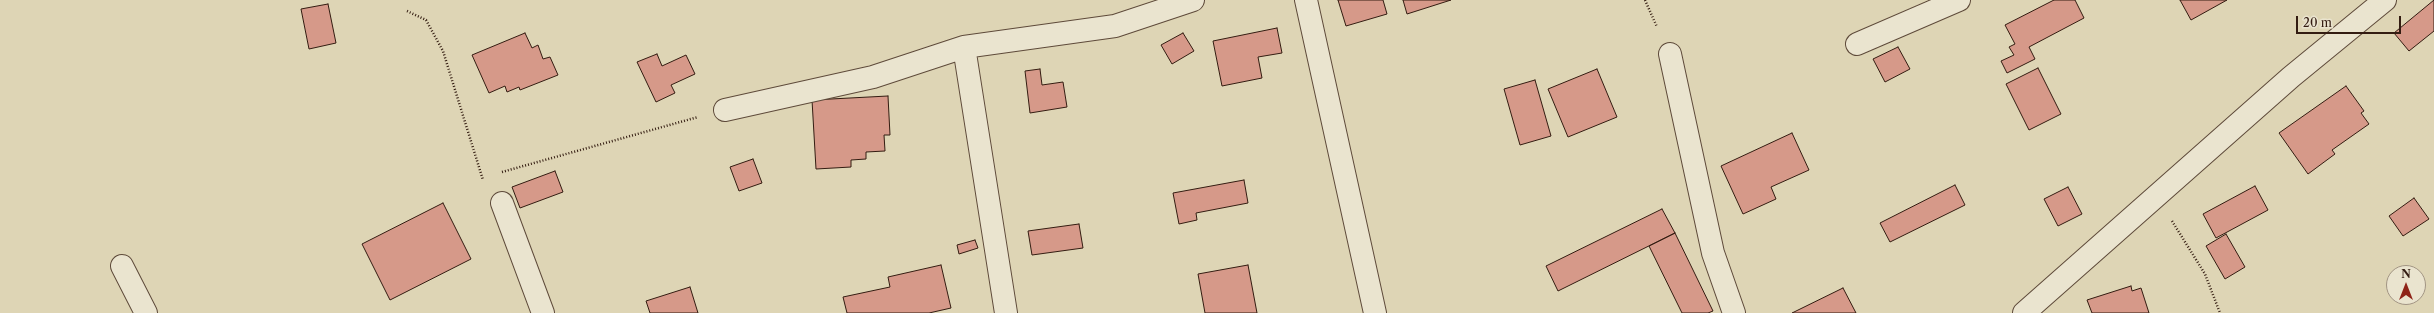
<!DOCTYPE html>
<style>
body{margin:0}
#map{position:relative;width:2434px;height:313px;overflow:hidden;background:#ded5b5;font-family:"Libre Caslon Text",serif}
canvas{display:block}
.north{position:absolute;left:2386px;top:265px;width:40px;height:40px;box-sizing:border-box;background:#eae4cf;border:1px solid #a19483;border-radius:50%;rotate:0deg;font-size:11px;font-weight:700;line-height:16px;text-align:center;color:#331c11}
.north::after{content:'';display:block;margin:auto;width:14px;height:18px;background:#8f2418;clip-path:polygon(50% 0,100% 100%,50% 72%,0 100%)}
.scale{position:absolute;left:2296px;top:16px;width:105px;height:18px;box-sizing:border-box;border:2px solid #331c11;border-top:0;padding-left:5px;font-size:12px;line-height:14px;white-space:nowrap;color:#331c11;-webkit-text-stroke:3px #eae4cf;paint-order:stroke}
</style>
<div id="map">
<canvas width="2434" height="313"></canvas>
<div class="north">N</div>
<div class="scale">20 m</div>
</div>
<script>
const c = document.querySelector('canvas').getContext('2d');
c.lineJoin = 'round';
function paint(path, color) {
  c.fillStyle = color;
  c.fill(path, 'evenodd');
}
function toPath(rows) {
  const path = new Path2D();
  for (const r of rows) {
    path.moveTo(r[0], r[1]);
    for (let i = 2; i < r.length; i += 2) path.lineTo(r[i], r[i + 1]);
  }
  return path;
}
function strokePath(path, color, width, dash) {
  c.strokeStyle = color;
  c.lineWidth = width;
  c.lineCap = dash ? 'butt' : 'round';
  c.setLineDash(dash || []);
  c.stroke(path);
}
const building = toPath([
 [1338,0,1383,0,1387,14,1346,26,1338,0],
 [1403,0,1451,0,1407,14,1403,0],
 [2054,0,2075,0,2084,18,2029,47,2035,59,2007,73,2001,61,2014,55,2009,47,2015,44,2005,25,2054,0],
 [2180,0,2227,0,2191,20,2180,0],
 [2434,0,2434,31,2409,51,2394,33,2434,0],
 [328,4,336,43,309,49,301,9,328,4],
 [1277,28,1282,53,1258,57,1262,78,1222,86,1213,41,1277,28],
 [525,33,532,48,538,45,543,59,550,57,558,75,520,90,519,87,507,92,505,86,489,93,472,55,525,33],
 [1183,33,1194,51,1172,64,1161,45,1183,33],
 [1898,47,1910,69,1885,82,1873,59,1898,47],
 [657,54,662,66,686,55,695,74,671,85,675,93,656,102,637,62,657,54],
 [2038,68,2061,114,2029,130,2006,84,2038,68],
 [1040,69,1042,85,1063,82,1067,107,1030,113,1025,71,1040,69],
 [1597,69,1617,117,1568,137,1548,89,1597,69],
 [1535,80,1551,136,1520,145,1504,89,1535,80],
 [2346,86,2364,111,2361,113,2369,124,2332,150,2335,154,2308,174,2279,133,2346,86],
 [888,96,890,135,884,135,885,151,866,152,866,159,851,160,851,167,816,169,812,100,888,96],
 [1792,133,1809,170,1771,187,1776,199,1743,214,1721,166,1792,133],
 [753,159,762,183,739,191,730,167,753,159],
 [555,171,563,192,520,208,512,187,555,171],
 [1244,180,1248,203,1196,213,1197,220,1179,224,1173,193,1244,180],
 [1955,185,1965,205,1890,242,1880,223,1955,185],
 [2255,186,2268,210,2216,238,2203,214,2255,186],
 [2068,187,2082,214,2058,226,2044,199,2068,187],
 [2414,198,2429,219,2403,236,2389,216,2414,198],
 [443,203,471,259,390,300,362,244,443,203],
 [1662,209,1675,233,1558,291,1546,266,1662,209],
 [1079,224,1083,248,1032,255,1028,231,1079,224],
 [1675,233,1713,311,1708,313,1682,313,1649,246,1675,233],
 [2226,234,2245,267,2225,279,2206,246,2226,234],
 [975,240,978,248,959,254,957,245,975,240],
 [941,265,951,308,929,313,847,313,843,297,890,287,888,277,941,265],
 [1248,265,1257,313,1205,313,1198,274,1248,265],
 [2131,286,2132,291,2141,288,2149,313,2092,313,2087,300,2131,286],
 [690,287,698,313,650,313,646,301,690,287],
 [1843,288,1856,313,1792,313,1843,288]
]);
const path = toPath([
 [1645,0,1657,27],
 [407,11,426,20,443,51,483,180],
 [502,172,698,117],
 [2172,221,2205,274,2220,313]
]);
const minor = toPath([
 [1306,0,1375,313],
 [1857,44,1959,0],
 [964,47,1006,313],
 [1670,54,1713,253,1734,313],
 [725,110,873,77,964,47,1115,26,1193,0],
 [502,203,543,313],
 [122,266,146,313],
 [2024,313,2291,77,2385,0]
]);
paint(building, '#d69989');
strokePath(building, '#331c11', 1);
strokePath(minor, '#5e4a3a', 24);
strokePath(path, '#331c11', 2.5, [1, 2]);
strokePath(minor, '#eae4cf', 22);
</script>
